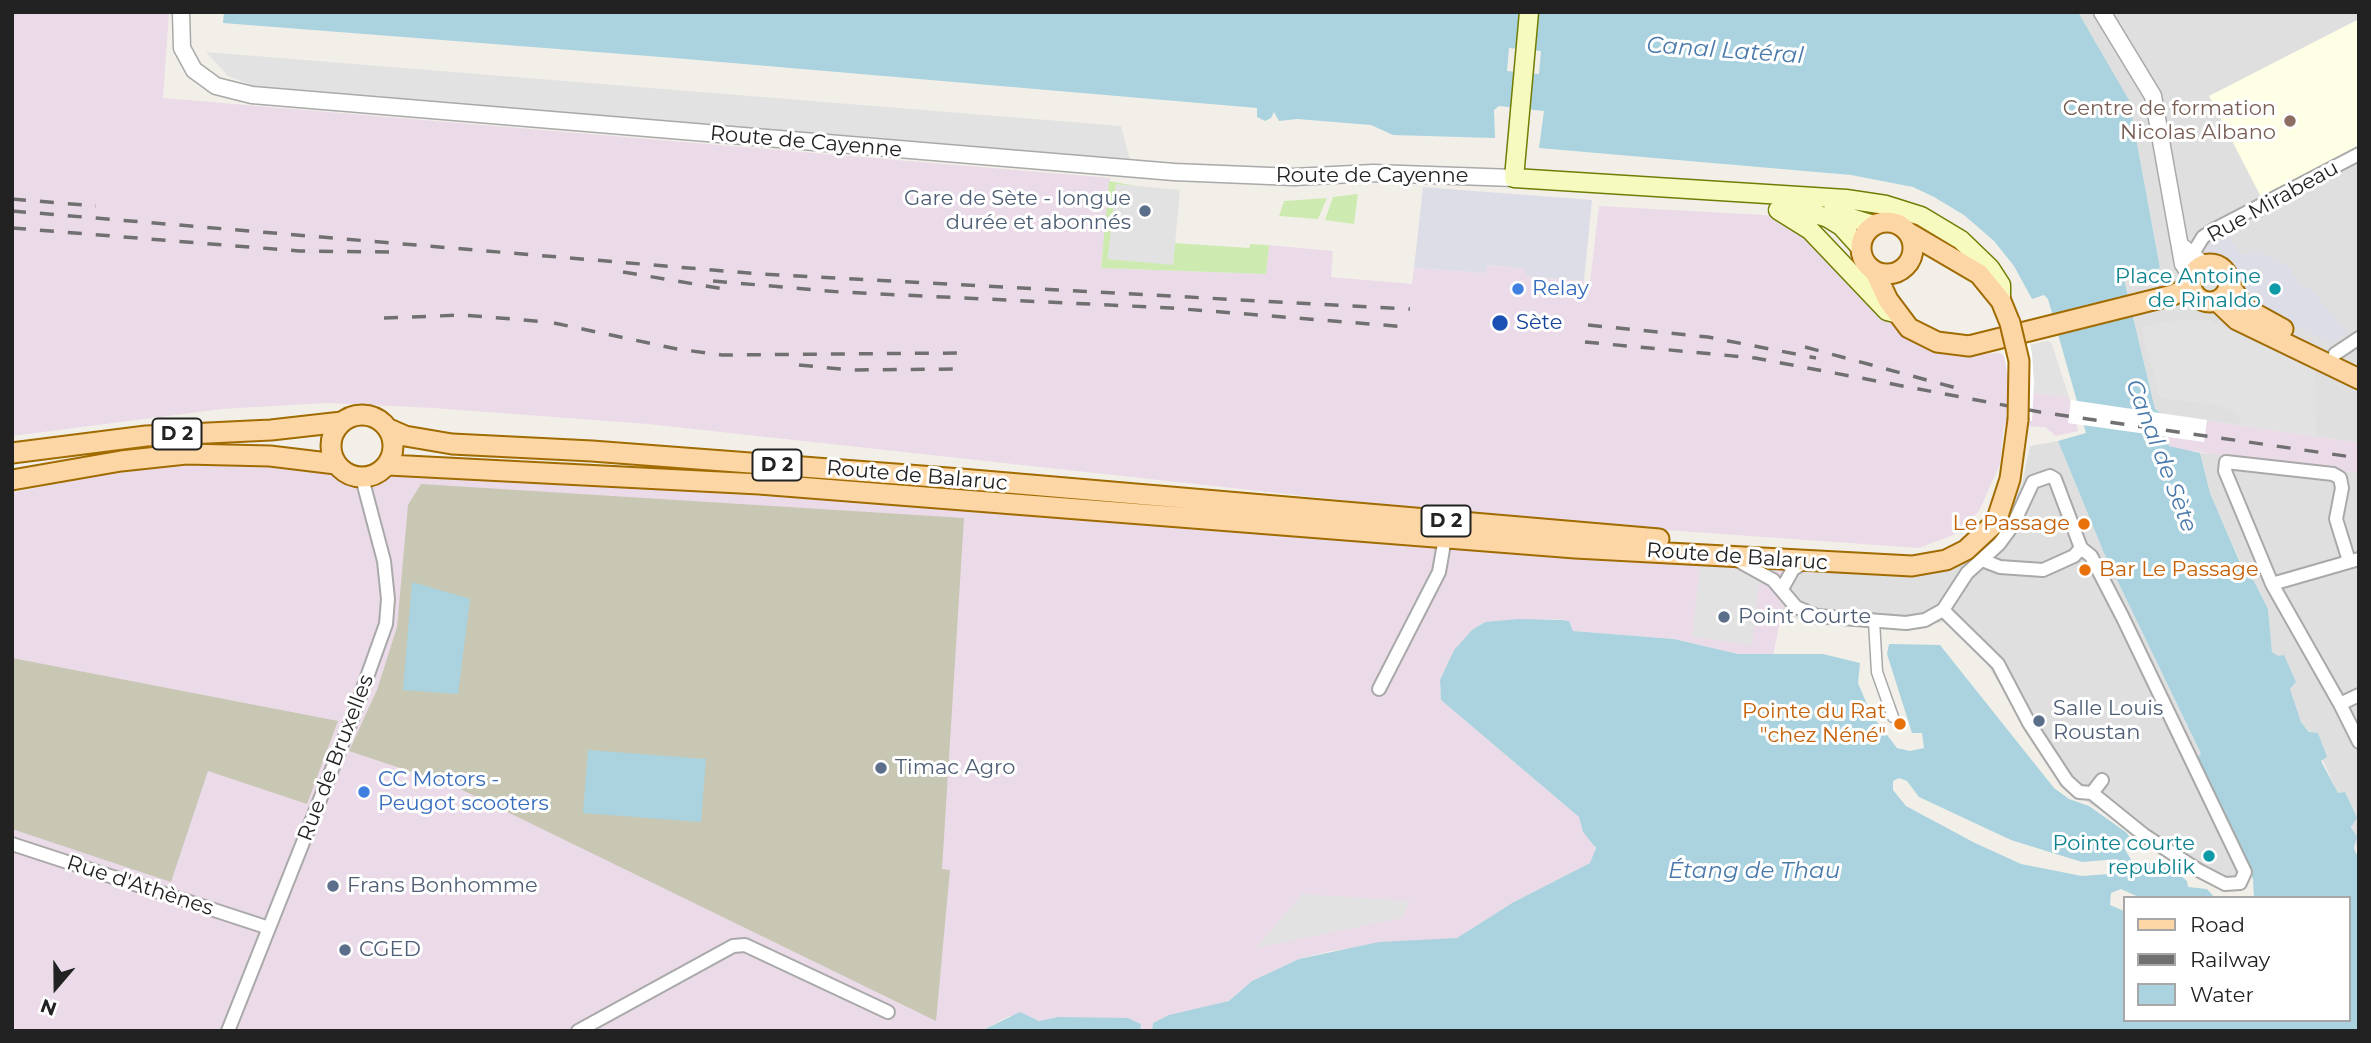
<!DOCTYPE html>
<meta charset="utf-8">
<style>
body{margin:0}
#map{position:relative;width:2371px;height:1043px;overflow:hidden;background:#f2efe9;font-family:Montserrat,sans-serif}
canvas{display:block}
.frame{position:absolute;inset:0;border:14px solid #222;pointer-events:none}
.legend{position:absolute;left:2123px;top:896px;width:228px;height:126px;box-sizing:border-box;background:#fff;border:2px solid #a7a7a7;margin:0;padding:9px 12px;list-style:none;font-size:21px;color:#222}
.legend li{display:flex;align-items:center;gap:14px;height:35px}
.legend b{width:35px;border:2px solid #a7a7a7}
.north{position:absolute;left:21px;top:952px;width:70px;height:70px;-webkit-text-stroke:5px #fff;paint-order:stroke;rotate:200deg;font-size:19px;font-weight:700;line-height:28px;text-align:center;color:#222}
.north::after{content:'';display:block;margin:auto;width:24px;height:32px;background:#222;clip-path:polygon(50% 0,100% 100%,50% 72%,0 100%)}
</style>
<div id="map">
<canvas width="2371" height="1043"></canvas>
<div class="frame"></div>
<ul class="legend">
<li><b style="height:9px;background:#fcd6a4"></b>Road</li>
<li><b style="height:9px;background:#707070"></b>Railway</li>
<li><b style="height:19px;background:#aad3df"></b>Water</li>
</ul>
<div class="north">N</div>
</div>
<script>
const c = document.querySelector('canvas').getContext('2d');
c.lineJoin = 'round';
function paint(path, color) {
  c.fillStyle = color;
  c.fill(path, 'evenodd');
}
function toPath(rows) {
  const path = new Path2D();
  for (const r of rows) {
    if (r.length === 3) {
      path.moveTo(r[0] + r[2], r[1]);
      path.arc(r[0], r[1], r[2], 0, 2 * Math.PI);
      continue;
    }
    path.moveTo(r[0], r[1]);
    for (let i = 2; i < r.length; i += 2) path.lineTo(r[i], r[i + 1]);
  }
  return path;
}
function strokePath(path, color, width, dash) {
  c.strokeStyle = color;
  c.lineWidth = width;
  c.lineCap = dash ? 'butt' : 'round';
  c.setLineDash(dash || []);
  c.stroke(path);
}
function label(font, color, halo, rows, align = 'center') {
  c.font = font + ' Montserrat,sans-serif';
  c.lineWidth = 6;
  c.setLineDash([]);
  c.textBaseline = 'middle';
  c.strokeStyle = halo;
  c.fillStyle = color;
  for (const [text, x, y, turn = 0] of rows) {
    c.save();
    c.translate(x, y);
    c.rotate((+turn || 0) * Math.PI / 180);
    c.textAlign = isNaN(turn) ? turn : align;
    if (halo) c.strokeText(text, 0, 0);
    c.fillText(text, 0, 0);
    c.restore();
  }
}
const residential = toPath([
 [2078,12,2359,12,2359,443,2162,414,2155,409,2124,278,2160,268,2129,100],
 [2058,441,2104,553,2201,755,2197,757,2251,874,2245,886,2225,889,2065,788,1983,658,1944,622,1899,628,1813,625,1760,603,1768,568,1810,567,1912,572,2005,519,2022,484,2030,446],
 [2200,453,2228,454,2359,473,2359,860,2345,792,2338,794,2311,733,2301,722,2290,689,2296,682,2272,652,2268,609,2254,581,2246,574,2210,493]
]);
const industrial = toPath([
 [12,12,169,12,163,98,1110,178,1101,268,1266,274,1269,245,1333,251,1331,277,1412,284,1414,268,1485,273,1486,265,1526,269,1526,276,1590,282,1599,206,1781,216,1804,232,1872,305,1918,345,1953,356,1999,353,2013,361,2031,393,2069,397,2078,431,2056,436,2045,427,2004,425,2000,464,1979,511,1953,535,1919,548,1524,520,648,424,433,408,327,403,222,409,12,436],
 [2162,414,2359,443,2359,473,2176,449,2169,446],
 [197,461,1685,553,1793,561,1773,655,1738,654,1674,639,1573,631,1569,621,1556,619,1485,622,1472,630,1454,650,1440,680,1441,700,1579,817,1583,832,1594,841,1595,857,1590,863,1512,903,1457,938,1330,951,1299,959,1252,981,1229,1001,1153,1023,1152,1031,1140,1031,1140,1024,1058,1017,1039,1021,1009,1016,981,1031,12,1031,12,493,79,479]
]);
const education = toPath([
 [2359,19,2359,147,2261,197,2209,96]
]);
const construction = toPath([
 [421,484,964,518,942,869,950,870,936,1021,454,786,349,751,377,690,397,627,408,505],
 [12,658,338,721,307,804,208,771,171,882,12,829]
]);
const grass = toPath([
 [1109,181,1137,186,1116,185,1108,259,1173,264,1175,243,1249,248,1250,244,1269,245,1266,274,1101,268],
 [1358,194,1354,224,1325,220,1333,197],
 [1327,198,1318,219,1279,216,1284,201]
]);
const parking = toPath([
 [206,52,1121,126,1130,160,254,86,228,76],
 [1116,184,1180,190,1173,265,1108,259],
 [2180,319,2209,320,2315,370,2316,437,2239,425,2240,416,2222,405,2160,398,2141,328],
 [2047,341,2051,342,2069,397,2031,393,2030,345],
 [1700,566,1741,570,1759,582,1752,645,1692,637],
 [1302,894,1410,901,1402,918,1256,948]
]);
const plaza = toPath([
 [1423,187,1592,200,1584,281,1526,276,1526,269,1487,265,1485,273,1414,268],
 [2225,234,2242,255,2254,250,2288,266,2303,287,2309,287,2347,332,2331,343,2249,304,2239,290,2234,271,2216,257,2205,256,2206,244]
]);
const water = toPath([
 [224,12,2078,12,2129,100,2160,268,2124,279,2155,409,2162,414,2169,446,2200,453,2210,493,2245,574,2254,581,2268,609,2272,652,2278,656,2284,655,2296,682,2290,689,2301,722,2309,732,2318,733,2327,757,2321,761,2338,793,2345,792,2357,818,2351,827,2357,837,2354,848,2359,860,2359,1031,1152,1031,1153,1023,1169,1015,1229,1001,1252,981,1299,959,1379,942,1457,938,1512,903,1590,863,1596,848,1583,832,1579,817,1441,700,1440,680,1454,650,1472,630,1485,622,1518,619,1562,620,1569,621,1573,631,1674,639,1738,654,1823,654,1860,663,1858,683,1871,714,1897,748,1910,751,1924,748,1922,733,1912,733,1887,654,1889,644,1940,645,2054,788,2069,799,2089,806,2127,833,2130,838,2124,848,2133,863,2159,863,2175,871,2187,881,2188,887,2207,889,2215,898,2141,898,2121,889,2111,893,2110,905,2124,911,2124,1020,2348,1020,2348,898,2254,898,2253,879,2197,757,2201,754,2104,553,2058,441,2086,433,2048,299,2044,295,2032,299,2014,266,1994,241,1964,215,1934,197,1913,187,1851,175,1539,148,1544,111,1499,106,1494,110,1495,138,1393,135,1371,125,1297,119,1279,121,1274,112,1271,118,1265,121,1257,117,1257,108,674,58,223,23],
 [1509,48,1541,51,1539,74,1507,71],
 [1899,778,1907,781,1919,797,2011,840,2082,862,2117,859,2122,865,2121,869,2110,874,2082,876,2021,864,1973,842,1906,806,1893,790,1893,781],
 [412,582,470,599,458,694,403,690],
 [588,750,706,759,701,822,583,813],
 [1020,1012,1039,1021,1058,1017,1128,1018,1141,1024,1140,1031,981,1031]
]);
const pier = toPath([
 [2024,320,2032,353,2034,383,2032,421,2006,419,2009,382,1999,327],
 [2071,400,2207,420,2204,442,2068,423]
]);
const pedestrian = toPath([
 [1874,621,1877,672,1893,717]
]);
const minor = toPath([
 [2192,255,2203,237,2215,229,2359,154],
 [2335,354,2359,338],
 [1737,560,1773,580,1796,607,1817,616,1906,623,1925,620,1943,610,1967,573,1999,544,2013,525,2033,482,2050,476,2055,479,2081,548],
 [1982,560,2000,567,2043,570,2074,556,2081,548],
 [2349,561,2336,519,2342,488,2340,478,2333,474,2226,462,2225,471,2272,584,2340,704,2359,742],
 [2272,584,2359,559],
 [1782,589,1793,569,1805,562],
 [1943,610,1998,664,2029,723,2067,781,2079,792,2092,793,2144,835,2198,870,2225,884,2240,883,2245,872,2123,618,2091,556,2081,548],
 [1379,689,1439,572,1445,538],
 [2340,704,2359,695],
 [2092,793,2102,780],
 [12,844,269,928],
 [228,1031,352,719,386,624,388,599,384,561,362,478],
 [578,1031,733,946,745,945,888,1012]
]);
const tertiary = toPath([
 [181,12,182,48,194,70,216,86,252,95,1174,172,1294,177,1373,173,1514,178],
 [2102,12,2153,96,2183,264,2192,277],
 [2180,245,2204,265]
]);
const secondary = toPath([
 [1529,12,1514,178,1846,199,1886,205,1921,216,1961,240,1990,268,2001,285,2001,301],
 [1783,204,1828,218,1841,226,1860,247],
 [1778,210,1810,230,1887,311,1895,313],
 [1832,212,1874,225]
]);
const primary = toPath([
 [1887,248,26],
 [1909,233,1979,274,2001,301,2010,323],
 [2210,283,19],
 [1875,272,1888,300,1909,328,1937,342,1969,346,2173,295,2191,286],
 [2229,284,2245,308,2283,329],
 [2217,301,2237,320,2359,379],
 [362,446,31],
 [389,429,405,436,452,444,592,451,961,479,1659,539],
 [12,453,146,436,271,430,342,422],
 [388,465,759,484,1575,548,1912,566,1946,560,1966,550,1996,522,2010,479,2018,420],
 [12,480,121,461,186,454,270,456,336,464]
]);
const rail = toPath([
 [12,199,96,206],
 [12,211,760,274,1410,309],
 [12,228,299,251,389,252],
 [623,272,724,289],
 [713,281,840,292,1171,308,1408,327],
 [384,318,463,315,548,322],
 [554,323,677,349,722,355,959,353],
 [1588,325,1708,337,1816,358],
 [1585,342,1755,358,2040,412,2359,458],
 [1805,347,1960,389],
 [799,365,851,370,959,369]
]);
const primaryBridge = toPath([
 [2010,323,2019,361,2018,420]
]);
const markers = [
 [2290,121,7,"#8d6e63"],
 [1145,211,7,"#5c6f8a"],
 [1518,289,7,"#3f7fe0"],
 [2275,289,7,"#0f9aa8"],
 [1500,323,9,"#1a4fb4"],
 [2084,524,7,"#e8710a"],
 [2085,570,7,"#e8710a"],
 [1724,617,7,"#5c6f8a"],
 [2039,721,7,"#5c6f8a"],
 [1900,724,7,"#e8710a"],
 [881,768,7,"#5c6f8a"],
 [364,792,7,"#3f7fe0"],
 [2209,856,7,"#0f9aa8"],
 [333,886,7,"#5c6f8a"],
 [345,950,7,"#5c6f8a"]
];
const shields = [
 [177,434,49],
 [777,465,49],
 [1446,521,49]
];
const shieldNames = [
 ["D 2",177,434],
 ["D 2",777,465],
 ["D 2",1446,521]
];
const educationNames = [
 ["Centre de formation",2276,109],
 ["Nicolas Albano",2276,133]
];
const streetNames = [
 ["Route de Cayenne",806,142,5],
 ["Route de Cayenne",1372,176],
 ["Rue Mirabeau",2273,202,-29],
 ["Route de Balaruc",917,476,5],
 ["Route de Balaruc",1737,557,4],
 ["Rue de Bruxelles",336,758,-69],
 ["Rue d'Athènes",140,886,18]
];
const serviceNames = [
 ["Gare de Sète - longue",1131,199,"right"],
 ["durée et abonnés",1131,223,"right"],
 ["Point Courte",1738,617],
 ["Salle Louis",2053,709],
 ["Roustan",2053,733],
 ["Timac Agro",895,768],
 ["Frans Bonhomme",347,886],
 ["CGED",359,950]
];
const cultureNames = [
 ["Place Antoine",2261,277],
 ["de Rinaldo",2261,301],
 ["Pointe courte",2195,844],
 ["republik",2195,868]
];
const shopNames = [
 ["Relay",1532,289],
 ["CC Motors -",378,780],
 ["Peugot scooters",378,804]
];
const transitNames = [
 ["Sète",1516,323]
];
const foodNames = [
 ["Le Passage",2070,524],
 ["Bar Le Passage",2099,570,"left"],
 ["Pointe du Rat",1886,712],
 ["\"chez Néné\"",1886,736]
];
const waterNames = [
 ["Canal Latéral",1725,51,4],
 ["Canal de Sète",2161,456,69],
 ["Étang de Thau",1754,871]
];
paint(residential, '#e0dfdf');
paint(industrial, '#ebdbe8');
paint(education, '#ffffe5');
paint(construction, '#c7c7b4');
paint(grass, '#cdebb0');
paint(parking, '#e2e2e2');
paint(plaza, '#dddde8');
paint(water, '#aad3df');
paint(pier, '#fff');
strokePath(pedestrian, '#a9a9a9', 13);
strokePath(minor, '#a9a9a9', 16);
strokePath(tertiary, '#a9a9a9', 19);
strokePath(secondary, '#707d05', 21);
strokePath(primary, '#a06b00', 23);
strokePath(pedestrian, '#fff', 10);
strokePath(minor, '#fff', 12);
strokePath(tertiary, '#fff', 16);
strokePath(secondary, '#f7fabf', 18);
strokePath(primary, '#fcd6a4', 19);
strokePath(rail, '#707070', 3.5, [14, 14]);
strokePath(primaryBridge, '#a06b00', 23, []);
strokePath(primaryBridge, '#fcd6a4', 19);
for (const [x, y, r, color] of markers) {
  const dot = new Path2D();
  dot.arc(x, y, r, 0, 2 * Math.PI);
  c.fillStyle = color;
  c.fill(dot);
  strokePath(dot, '#fff', 2.5);
}
for (const [x, y, w] of shields) {
  const box = new Path2D();
  box.roundRect(x - w / 2, y - 15.5, w, 31, 5);
  c.fillStyle = '#fff';
  c.fill(box);
  strokePath(box, '#222', 2);
}
label('bold 19px', '#222', null, shieldNames);
label('21px', '#785e54', '#fff', educationNames, 'right');
label('21px', '#222', '#fff', streetNames);
label('21px', '#4e5e75', '#fff', serviceNames, 'left');
label('21px', '#0d838f', '#fff', cultureNames, 'right');
label('21px', '#366cbe', '#fff', shopNames, 'left');
label('21px', '#164399', '#fff', transitNames, 'left');
label('21px', '#c56008', '#fff', foodNames, 'right');
label('italic 23px', '#4a7aab', '#fff', waterNames);
</script>
